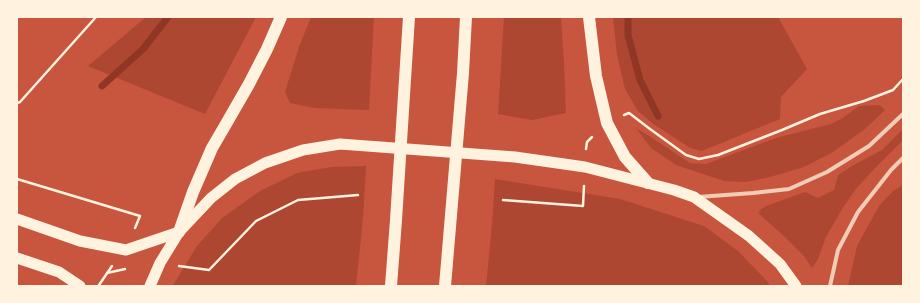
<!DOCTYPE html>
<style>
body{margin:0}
#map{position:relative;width:920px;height:303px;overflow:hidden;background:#c8553d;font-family:"Alegreya Sans",sans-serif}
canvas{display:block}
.frame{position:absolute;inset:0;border:18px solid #fff3e0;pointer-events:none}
</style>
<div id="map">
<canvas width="920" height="303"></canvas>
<div class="frame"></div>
</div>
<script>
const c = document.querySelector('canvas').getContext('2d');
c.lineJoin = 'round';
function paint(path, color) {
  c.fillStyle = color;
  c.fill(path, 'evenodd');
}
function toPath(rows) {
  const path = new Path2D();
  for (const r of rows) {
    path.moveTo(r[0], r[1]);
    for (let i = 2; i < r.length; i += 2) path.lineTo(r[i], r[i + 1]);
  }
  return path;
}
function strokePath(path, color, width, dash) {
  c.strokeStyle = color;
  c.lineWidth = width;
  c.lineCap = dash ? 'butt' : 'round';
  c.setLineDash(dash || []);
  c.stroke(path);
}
const green = toPath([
 [146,17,256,17,205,114,88,66],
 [311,17,374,17,369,110,314,108,290,103,285,92,299,47],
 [504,17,561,17,564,63,566,113,532,120,498,114],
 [613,17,778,17,807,69,781,97,780,119,702,151,690,148,652,123,638,111,625,89,617,55],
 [880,105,885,110,865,129,833,152,804,167,770,177,746,182,724,181,676,165,651,148,636,128,649,136,690,163,706,164,733,154,776,138,831,124,843,118,859,106],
 [903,129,903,140,876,167,855,190,842,209,826,237,818,259,812,268,804,256,785,237,759,214,760,210,766,206,805,192,818,198,834,190,838,175,852,166,882,150],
 [366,166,363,218,356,286,173,286,175,282,197,246,222,218,260,191,297,173,331,167],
 [495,179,620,199,704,226,738,251,767,281,770,286,486,286,492,225],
 [903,185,903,286,848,286,857,246,879,206,893,191]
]);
const stream = toPath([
 [628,17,628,35,640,80,658,116],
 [102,86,143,49,168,17]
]);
const path = toPath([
 [17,103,20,102,96,17],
 [624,115,629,113,650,129,686,155,699,159,718,155,782,130,820,114,864,101,893,90,903,79],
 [586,149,587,142,592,137],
 [17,179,140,216,135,228],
 [503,200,583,206,584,186],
 [179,266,209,270,256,221,298,200,358,195],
 [107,273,125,269],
 [99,285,112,266]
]);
const minor = toPath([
 [698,197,753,193,789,189,827,172,869,146,903,114],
 [830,286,838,250,858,212,891,170,903,158]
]);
const trunk = toPath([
 [17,219,80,241,126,250,179,232],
 [17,258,59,272,80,286],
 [150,286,160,263,179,232,211,198,235,179,265,163,303,150,340,144,515,157,585,167,674,190,694,197,749,236,780,264,796,286]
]);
const motorway = toPath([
 [589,17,596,76,607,123,625,157,648,183],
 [179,232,193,192,212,148,226,124,249,84,267,49,281,17],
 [391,286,396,220,409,17],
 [445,286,463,73,466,17]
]);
paint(green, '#ae4732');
strokePath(stream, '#8f3625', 7);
strokePath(path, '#fff3e0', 2.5);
strokePath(minor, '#f1ccb7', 4);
strokePath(trunk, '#fff3e0', 11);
strokePath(motorway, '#fff3e0', 12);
</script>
